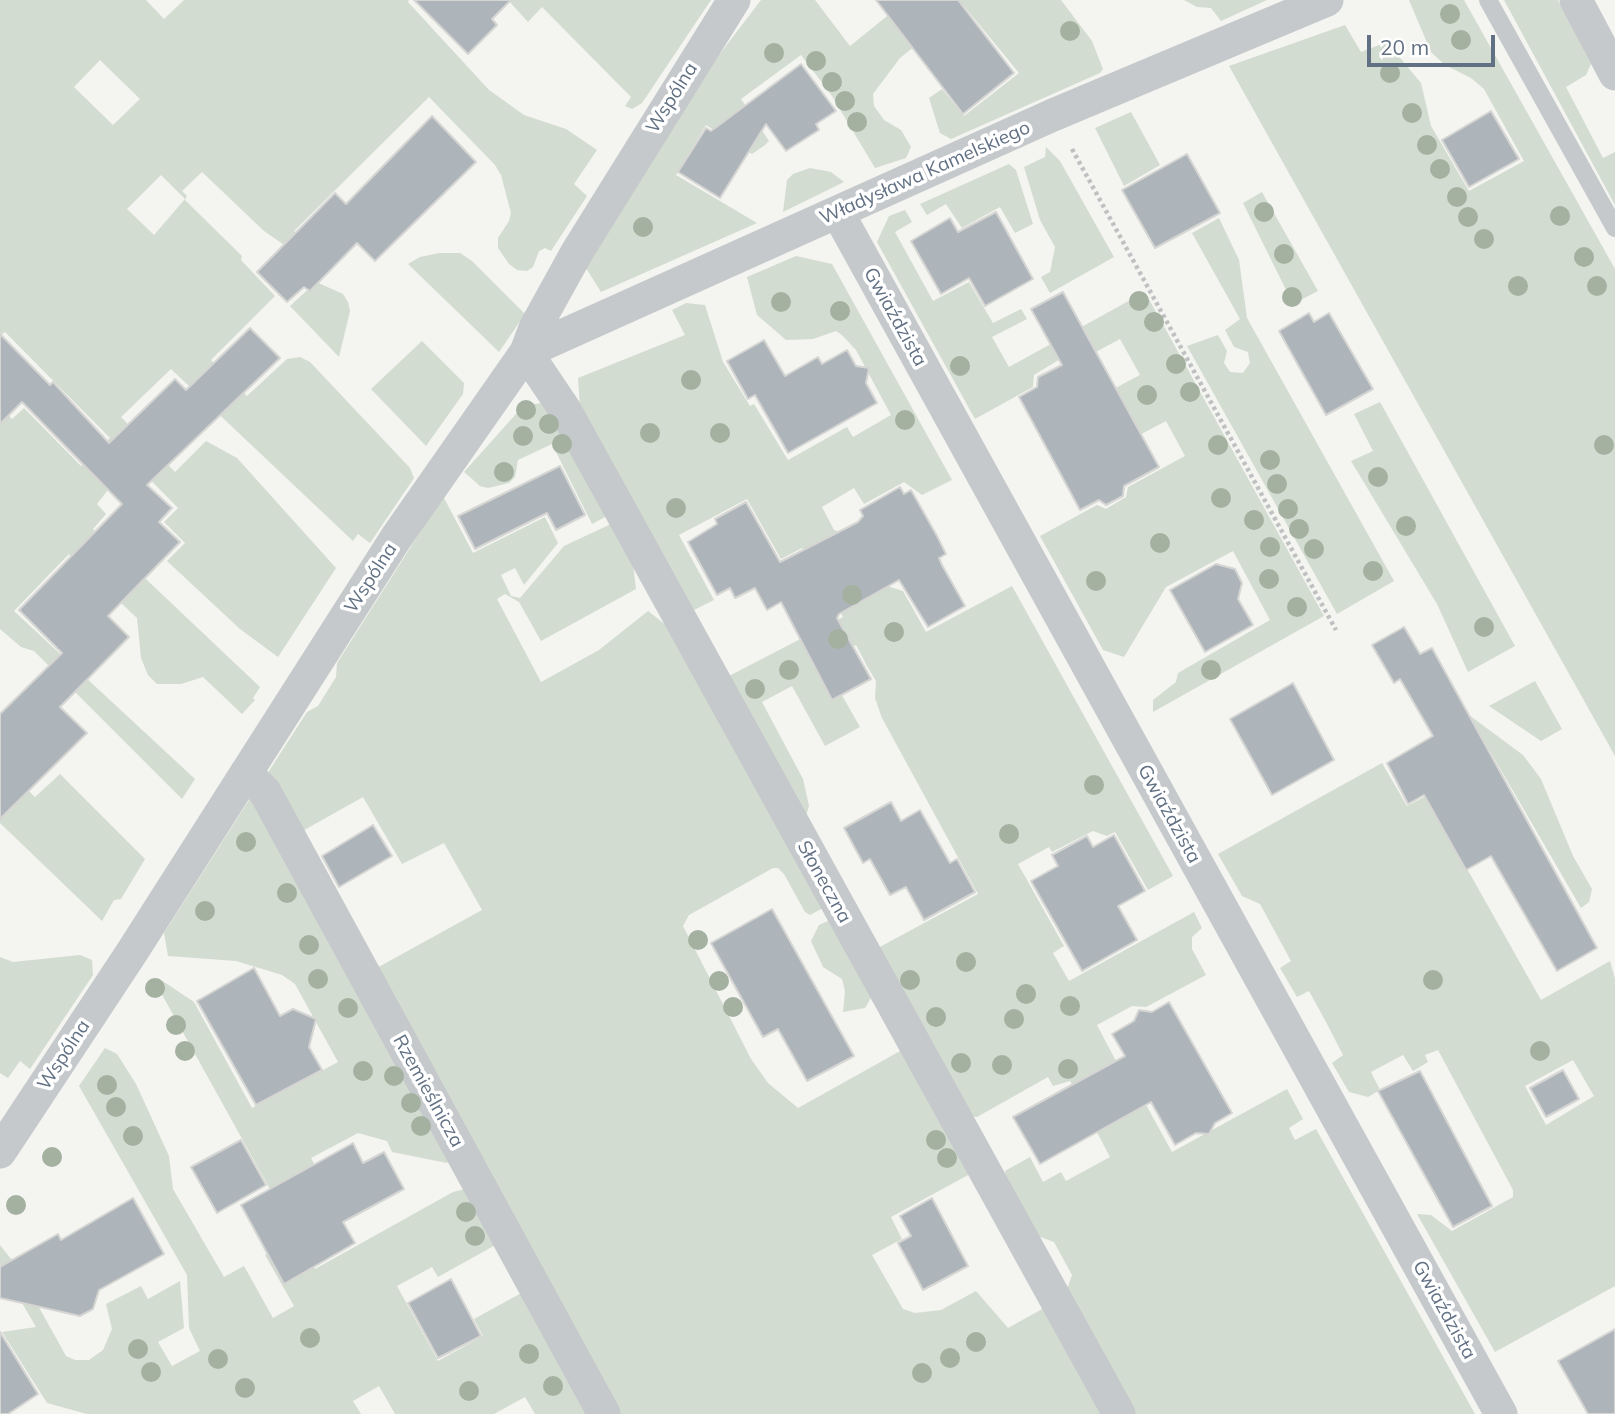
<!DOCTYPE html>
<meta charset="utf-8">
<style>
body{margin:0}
#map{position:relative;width:1615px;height:1414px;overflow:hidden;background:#f4f4f0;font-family:Mulish,sans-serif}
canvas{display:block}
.scale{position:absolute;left:1367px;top:35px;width:128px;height:32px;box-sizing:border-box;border:4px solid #617083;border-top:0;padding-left:9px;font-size:21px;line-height:24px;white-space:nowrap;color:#617083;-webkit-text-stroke:5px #fff;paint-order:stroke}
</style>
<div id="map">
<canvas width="1615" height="1414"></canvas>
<div class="scale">20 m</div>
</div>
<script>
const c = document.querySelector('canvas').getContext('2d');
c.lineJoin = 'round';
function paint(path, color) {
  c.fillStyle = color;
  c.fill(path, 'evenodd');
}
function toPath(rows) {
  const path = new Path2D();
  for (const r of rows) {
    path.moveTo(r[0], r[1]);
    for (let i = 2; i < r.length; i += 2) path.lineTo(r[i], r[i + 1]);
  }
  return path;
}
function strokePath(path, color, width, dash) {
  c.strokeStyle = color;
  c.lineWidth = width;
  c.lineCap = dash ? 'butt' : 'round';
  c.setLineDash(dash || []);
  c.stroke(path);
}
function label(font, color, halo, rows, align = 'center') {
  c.font = font + ' Mulish,sans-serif';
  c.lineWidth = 7;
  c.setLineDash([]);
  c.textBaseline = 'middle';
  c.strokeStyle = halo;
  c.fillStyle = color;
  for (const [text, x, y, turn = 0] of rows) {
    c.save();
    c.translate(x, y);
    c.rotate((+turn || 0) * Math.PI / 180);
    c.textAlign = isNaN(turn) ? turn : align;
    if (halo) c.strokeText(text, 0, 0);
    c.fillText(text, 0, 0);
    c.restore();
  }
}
const green = toPath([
 [0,0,146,0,164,19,184,0,409,0,408,2,489,90,524,115,566,129,597,150,574,184,587,196,551,251,545,248,539,251,533,267,527,271,517,270,509,264,498,248,498,238,509,221,511,213,501,175,495,165,429,97,294,231,329,266,293,251,264,231,202,172,182,191,187,196,185,200,242,256,241,260,275,296,211,360,247,396,287,359,300,357,310,362,410,468,414,478,370,543,358,534,353,541,171,369,121,417,175,472,206,441,237,458,336,568,278,657,240,629,167,561,185,543,164,522,178,508,131,460,97,504,106,514,93,529,260,687,253,698,255,700,242,714,203,677,181,684,157,684,148,675,141,658,137,618,69,554,14,611,195,779,182,799,34,651,21,647,0,629,0,406,12,419,24,408,81,466,110,438,5,332,0,336],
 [100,60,140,99,113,125,74,87],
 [161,175,185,199,154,235,127,209],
 [508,0,711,0,642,103,632,109,625,106,631,97,542,7,528,22],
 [761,0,815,0,850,46,907,0,1061,0,1092,41,1103,69,1100,73,951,139,940,133,929,98,942,89,964,116,1019,73,964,6,900,58,873,94,874,106,884,120,901,130,911,147,906,158,875,168,832,96,801,55,741,99,769,141,765,145,752,154,706,125,676,175,757,223,601,292,584,265,719,55],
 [1184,0,1267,0,1221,21,1211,8,1197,7],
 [1409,0,1464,0,1615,269,1615,756,1229,66,1345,25,1361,52,1387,42,1421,83,1431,126,1469,191,1524,161,1484,89,1471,78,1445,65,1431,52],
 [1504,0,1558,0,1591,64,1586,75,1566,87,1603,158,1615,152,1615,205],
 [1131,112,1160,165,1124,186,1095,128],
 [1046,147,1060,161,1114,257,1050,293,1041,277,1050,272,1055,247,1040,220,1024,167,1045,157],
 [1009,164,1016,170,1033,224,1015,233,1000,207,962,228,946,204,927,215,920,204],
 [810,168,831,172,844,182,783,212,787,180,793,174],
 [1262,192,1318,291,1293,304,1243,203],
 [905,210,912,222,895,232,933,301,969,282,993,323,1021,309,1027,319,992,337,1009,367,1145,292,1324,616,1153,712,1153,700,1176,682,1178,673,1270,620,1233,551,1166,587,1124,657,1103,650,1040,536,1097,505,1106,509,1126,497,1128,487,1185,456,1166,421,1130,440,1104,394,1140,375,1120,339,1079,361,1065,356,1034,375,1033,387,975,419,877,242,889,216],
 [1219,218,1239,260,1247,318,1394,581,1337,614,1187,346,1218,335,1227,351,1224,363,1230,372,1243,373,1250,363,1248,352,1234,347,1225,330,1240,319,1192,233],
 [439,253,460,253,472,261,525,314,499,352,408,264,420,257],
 [796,256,832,264,952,480,922,495,904,482,864,504,854,488,822,507,834,530,848,535,858,530,890,587,903,591,926,632,1012,586,1173,876,1148,890,1115,832,1107,836,1093,831,1052,852,1049,847,1018,864,1064,946,1053,953,1069,981,1194,912,1202,928,1192,937,1192,949,1206,975,1146,1007,1132,1006,1097,1025,1118,1065,1123,1063,1172,1152,1287,1089,1303,1119,1289,1128,1295,1140,1316,1129,1475,1414,1134,1414,1066,1292,1072,1275,1054,1242,1035,1235,1007,1185,1005,1171,1030,1157,1043,1182,1061,1172,1066,1181,1110,1157,1070,1081,1053,1086,1048,1077,977,1117,969,1116,876,949,978,894,882,718,875,698,876,681,867,666,856,645,823,662,860,727,825,746,792,686,762,702,803,779,809,806,805,819,727,677,843,617,810,555,802,548,781,559,747,499,679,535,714,600,694,610,580,407,578,378,685,335,672,310,686,303,705,305,723,362,750,406,754,404,788,460,847,427,853,437,891,415,856,350,842,335,836,331,813,339,786,340,757,315,747,277],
 [316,282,343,294,348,302,350,311,339,357,290,306],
 [422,341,464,383,463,394,426,446,371,389],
 [1380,402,1515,646,1468,672,1437,604,1351,461,1373,451,1354,414],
 [544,403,607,516,592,524,552,444,518,460,515,477,509,483,488,488,480,486,464,472,524,405],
 [443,496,473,553,545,517,558,543,524,585,515,568,501,575,511,596,520,598,564,546,611,524,633,564,636,589,541,641,519,602,505,594,497,599,541,682,599,650,648,611,667,626,823,908,810,915,805,912,784,874,778,868,773,868,689,915,683,926,751,1059,768,1083,798,1108,902,1050,970,1174,891,1217,902,1239,872,1255,903,1309,915,1313,941,1310,976,1291,1008,1328,1044,1308,1102,1414,619,1414,373,970,482,910,444,843,402,864,363,797,299,833,267,774,307,712,318,706,336,677,337,663],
 [1535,681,1562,729,1541,741,1489,706],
 [1469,715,1523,755,1541,779,1573,856,1592,889,1589,902,1581,908],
 [0,763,35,797,60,774,145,859,121,899,114,900,102,921,0,823],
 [1382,763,1407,806,1426,796,1541,1000,1610,961,1615,979,1615,1286,1495,1352,1417,1214,1431,1215,1452,1231,1513,1197,1513,1190,1438,1050,1425,1055,1428,1062,1413,1071,1403,1055,1371,1072,1380,1090,1368,1097,1349,1092,1332,1063,1343,1055,1326,1022,1309,991,1297,997,1280,968,1291,961,1260,904,1242,896,1218,854],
 [1573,1060,1594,1096,1546,1125,1525,1086],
 [251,797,452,1156,447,1163,392,1152,387,1141,358,1133,311,1158,343,1217,300,1243,315,1269,453,1192,469,1188,499,1243,438,1277,432,1267,397,1286,438,1361,483,1336,474,1319,525,1291,589,1414,535,1414,525,1397,494,1414,395,1414,379,1386,353,1401,361,1414,87,1414,47,1403,2,1332,36,1327,0,1265,0,1245,15,1264,66,1356,75,1360,89,1360,103,1350,112,1329,106,1304,141,1286,148,1299,180,1281,184,1328,158,1342,172,1366,200,1351,189,1328,187,1275,79,1086,105,1048,117,1054,136,1084,169,1156,173,1189,224,1277,244,1266,273,1318,294,1306,265,1255,296,1236,155,982,158,978,194,1002,252,1108,338,1062,295,984,282,975,236,961,168,956,164,933],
 [830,920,872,996,865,1008,843,1012,845,991,842,979,823,967,811,941,819,925],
 [80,955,92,960,93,975,30,1069,20,1061,8,1078,0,1073,0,957,13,962]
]);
const building = toPath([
 [414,0,511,0,492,19,497,25,468,54,414,0],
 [876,0,958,0,1014,73,963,114,876,0],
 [801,64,836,111,816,124,819,130,786,151,766,124,720,198,678,172,706,128,711,131,801,64],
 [1491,111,1519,159,1469,187,1442,140,1491,111],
 [432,116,476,162,375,261,357,243,310,291,304,287,287,302,257,272,335,193,346,204,432,116],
 [1187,154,1220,213,1155,248,1122,190,1187,154],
 [996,212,1033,279,985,306,969,278,941,294,911,241,950,218,958,232,996,212],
 [1063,292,1159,467,1124,486,1123,496,1106,505,1099,500,1080,510,1019,397,1037,387,1038,377,1062,365,1031,309,1063,292],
 [1309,313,1314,322,1329,313,1373,389,1326,415,1279,331,1309,313],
 [250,328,280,358,147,485,172,508,159,522,180,542,108,616,129,637,60,707,87,733,0,819,0,714,62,653,19,610,122,504,22,402,0,424,0,334,50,385,53,382,109,443,175,379,186,390,250,328],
 [764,340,785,376,818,357,822,364,847,350,856,366,869,368,866,383,877,403,788,453,755,395,748,399,727,361,764,340],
 [560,466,585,515,556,530,547,513,475,549,458,516,560,466],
 [900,487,904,494,911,490,937,536,946,554,939,558,942,565,965,606,928,627,899,580,839,614,837,618,871,679,832,700,781,602,767,610,755,588,735,598,730,588,717,595,688,542,717,524,715,519,746,502,780,562,858,522,863,516,860,510,900,487],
 [1216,564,1235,569,1242,583,1238,599,1253,625,1205,652,1170,590,1216,564],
 [1404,627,1420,654,1432,648,1597,948,1557,971,1491,856,1466,870,1424,795,1408,804,1387,763,1433,736,1400,679,1394,683,1372,645,1404,627],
 [1293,683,1334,760,1272,795,1230,719,1293,683],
 [891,802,901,821,920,810,950,863,957,859,975,892,924,920,906,887,890,895,870,859,863,863,844,828,891,802],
 [373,825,392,856,339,887,322,856,373,825],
 [1114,835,1145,891,1118,906,1137,940,1082,971,1031,881,1058,866,1052,855,1087,836,1093,847,1114,835],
 [772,909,854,1056,807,1081,778,1029,763,1037,711,943,772,909],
 [254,968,280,1016,293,1009,316,1019,309,1047,322,1070,256,1105,197,1001,254,968],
 [1169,1002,1232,1113,1215,1123,1209,1134,1196,1133,1175,1145,1151,1102,1040,1164,1013,1117,1125,1056,1112,1034,1134,1021,1139,1010,1152,1012,1169,1002],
 [1563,1070,1579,1099,1546,1117,1530,1088,1563,1070],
 [1420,1071,1492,1206,1453,1227,1378,1091,1420,1071],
 [241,1140,266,1185,217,1213,191,1167,241,1140],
 [353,1143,363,1163,384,1152,404,1189,343,1222,355,1243,284,1284,241,1205,353,1143],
 [133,1198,164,1254,99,1290,93,1309,80,1316,0,1298,0,1267,58,1234,61,1240,133,1198],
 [932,1198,968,1266,923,1290,898,1243,911,1236,900,1216,932,1198],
 [451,1279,481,1336,438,1358,408,1303,451,1279],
 [1615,1329,1615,1414,1588,1414,1558,1361,1615,1329],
 [0,1332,38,1394,8,1414,0,1414,0,1332]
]);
const path = toPath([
 [1072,149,1336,630]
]);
const service = toPath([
 [1488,0,1615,228]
]);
const minor = toPath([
 [1576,0,1615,74],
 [838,213,1501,1414],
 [526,352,565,410,1119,1414],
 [526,352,1053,115,1327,0],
 [246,773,265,792,604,1414],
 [0,1152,132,952,396,538,526,352,535,328,577,252,734,0]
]);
const trees = [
 [1450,14],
 [1070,31],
 [1461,40],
 [774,53],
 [816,61],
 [1390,73],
 [832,82],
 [845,101],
 [1412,113],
 [857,122],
 [1427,145],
 [1440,169],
 [1457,197],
 [1264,212],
 [1560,216],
 [1468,217],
 [643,227],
 [1484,239],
 [1284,254],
 [1584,257],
 [1518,286],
 [1597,286],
 [1292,297],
 [1139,301],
 [781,302],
 [840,311],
 [1154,322],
 [1176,364],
 [960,366],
 [691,380],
 [1190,392],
 [1147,395],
 [526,410],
 [905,420],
 [549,424],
 [650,433],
 [720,433],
 [523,436],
 [562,444],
 [1218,445],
 [1604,445],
 [1270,460],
 [504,472],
 [1378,477],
 [1277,484],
 [1221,498],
 [676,508],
 [1288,509],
 [1254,520],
 [1406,526],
 [1299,529],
 [1160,543],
 [1270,547],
 [1314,549],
 [1373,571],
 [1269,579],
 [1096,581],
 [852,595],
 [1297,607],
 [1484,627],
 [894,632],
 [838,639],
 [789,670],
 [1211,670],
 [755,689],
 [1094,785],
 [1009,834],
 [246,842],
 [287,893],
 [205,911],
 [698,940],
 [309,945],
 [966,962],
 [318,979],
 [910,980],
 [1433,980],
 [719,981],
 [155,988],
 [1026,994],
 [1070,1006],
 [733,1007],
 [348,1008],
 [936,1017],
 [1014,1019],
 [176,1025],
 [185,1051],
 [1540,1051],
 [961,1063],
 [1002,1065],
 [1068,1069],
 [363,1071],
 [394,1076],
 [107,1085],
 [411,1103],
 [116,1107],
 [421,1126],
 [133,1136],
 [936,1140],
 [52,1157],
 [947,1158],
 [16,1205],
 [466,1212],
 [475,1236],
 [310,1338],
 [976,1342],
 [138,1349],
 [529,1354],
 [950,1358],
 [218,1359],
 [151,1372],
 [922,1373],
 [553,1386],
 [245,1388],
 [469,1391]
];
const streetNames = [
 ["Wspólna",672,98,-58],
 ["Władysława Kamelskiego",925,173,-24],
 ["Gwiaździsta",895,317,61],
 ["Wspólna",371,578,-57],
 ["Gwiaździsta",1169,814,61],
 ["Słoneczna",824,882,61],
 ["Wspólna",64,1055,-57],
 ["Rzemieślnicza",428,1091,61],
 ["Gwiaździsta",1444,1310,61]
];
paint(green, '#d3dcd0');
paint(building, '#aeb5ba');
strokePath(building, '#d5d5d3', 2);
strokePath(path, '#bfc0c2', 4.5, [3.5, 3.5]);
strokePath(service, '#c6c9cc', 18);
strokePath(minor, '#c6c9cc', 33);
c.fillStyle = '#a4b1a1';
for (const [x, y] of trees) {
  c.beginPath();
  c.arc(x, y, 10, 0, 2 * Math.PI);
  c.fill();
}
label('19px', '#617083', '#fff', streetNames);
</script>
